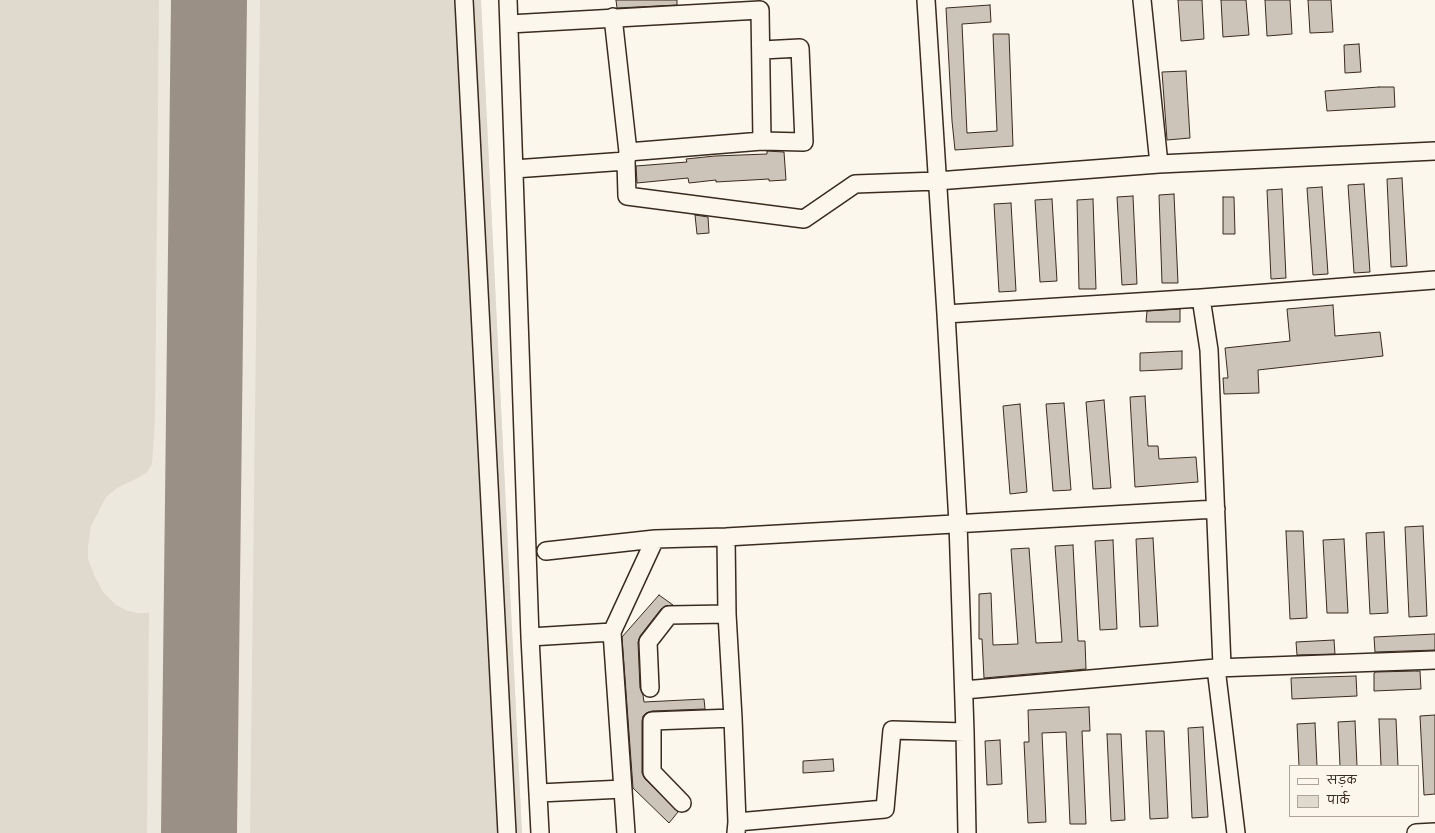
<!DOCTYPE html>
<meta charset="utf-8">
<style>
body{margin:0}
#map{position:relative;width:1435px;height:833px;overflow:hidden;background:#fbf7ec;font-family:"Balsamiq Sans","Playpen Sans Deva",sans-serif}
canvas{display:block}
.legend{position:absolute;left:1289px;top:765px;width:130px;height:52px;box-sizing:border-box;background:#fbf7ec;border:1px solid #aea59a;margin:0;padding:5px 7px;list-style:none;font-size:12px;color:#3b2a1e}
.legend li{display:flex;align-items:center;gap:8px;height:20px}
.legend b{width:20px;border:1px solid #aea59a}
</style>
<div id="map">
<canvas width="1435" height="833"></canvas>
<ul class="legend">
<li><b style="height:5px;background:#fbf7ec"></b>सड़क</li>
<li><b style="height:11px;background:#dfd9ce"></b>पार्क</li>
</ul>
</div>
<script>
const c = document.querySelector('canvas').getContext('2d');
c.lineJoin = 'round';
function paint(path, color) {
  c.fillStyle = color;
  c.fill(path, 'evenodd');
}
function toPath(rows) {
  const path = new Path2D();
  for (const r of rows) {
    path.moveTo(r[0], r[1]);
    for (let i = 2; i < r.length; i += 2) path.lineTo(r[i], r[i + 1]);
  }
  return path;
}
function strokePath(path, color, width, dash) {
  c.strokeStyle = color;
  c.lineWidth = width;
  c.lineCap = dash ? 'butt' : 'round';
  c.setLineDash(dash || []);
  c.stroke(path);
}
const built = toPath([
 [0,0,481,0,522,833,0,833]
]);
const green = toPath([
 [0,0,159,0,155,420,152,464,147,472,140,477,117,488,106,497,91,526,88,547,88,559,95,577,103,592,116,605,128,611,138,613,149,613,147,833,0,833],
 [260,0,462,0,504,833,250,833],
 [467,0,481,0,522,833,509,833]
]);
const runway = toPath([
 [199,833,209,0]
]);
const building = toPath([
 [616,0,677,0,677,5,617,8,616,0],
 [1178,0,1202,0,1204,39,1181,41,1178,0],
 [1221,0,1246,0,1249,35,1223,37,1221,0],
 [1265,0,1290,0,1292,34,1267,36,1265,0],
 [1308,0,1331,0,1333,32,1310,33,1308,0],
 [990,5,991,22,962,24,967,133,997,131,993,34,1009,34,1013,146,955,150,952,121,946,8,990,5],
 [1359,44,1361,72,1345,73,1344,45,1359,44],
 [1186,71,1190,138,1167,140,1162,72,1186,71],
 [1379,87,1394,87,1395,107,1327,111,1325,91,1379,87],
 [767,151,784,152,786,180,769,181,769,179,716,182,716,180,689,183,688,178,637,183,636,166,687,162,686,159,715,156,767,154,767,151],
 [1402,178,1407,266,1391,267,1387,179,1402,178],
 [1364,184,1370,272,1354,273,1348,185,1364,184],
 [1322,187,1328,274,1313,275,1307,188,1322,187],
 [1282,189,1286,278,1271,279,1267,190,1282,189],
 [1174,194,1178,283,1162,283,1159,195,1174,194],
 [1133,196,1137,284,1122,285,1117,197,1133,196],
 [1223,197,1234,197,1235,234,1223,234,1223,197],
 [1052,199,1057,281,1040,282,1035,200,1052,199],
 [1093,199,1096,289,1079,289,1077,200,1093,199],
 [1011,203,1016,291,999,292,994,204,1011,203],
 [695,215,708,217,709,233,697,234,695,215],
 [1333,305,1335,336,1380,332,1383,356,1258,370,1259,393,1224,394,1223,378,1228,378,1225,348,1290,341,1287,309,1333,305],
 [1180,309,1180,322,1146,322,1147,311,1180,309],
 [1182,351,1182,369,1140,371,1140,353,1182,351],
 [1145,396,1148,446,1158,446,1159,459,1196,457,1198,482,1135,487,1130,397,1145,396],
 [1104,400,1111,488,1093,489,1086,402,1104,400],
 [1064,403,1071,490,1053,491,1046,404,1064,403],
 [1020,404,1027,492,1010,494,1003,406,1020,404],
 [1423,526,1427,616,1409,617,1405,527,1423,526],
 [1286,531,1303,531,1307,618,1290,619,1286,531],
 [1384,532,1388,613,1370,614,1366,533,1384,532],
 [1153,538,1158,626,1140,627,1136,539,1153,538],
 [1344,539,1348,613,1327,613,1323,540,1344,539],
 [1113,540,1117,629,1100,630,1095,541,1113,540],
 [1073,545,1078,641,1085,641,1086,669,984,678,982,639,979,639,979,594,991,593,993,645,1018,644,1011,549,1029,548,1036,643,1062,642,1055,546,1073,545],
 [659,595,673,605,665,606,661,609,640,636,638,642,640,688,643,695,644,702,704,699,705,709,652,711,646,713,643,716,642,721,642,773,645,779,678,812,669,823,633,788,622,637,659,595],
 [1435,634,1435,650,1375,652,1374,637,1435,634],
 [1334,640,1335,654,1297,655,1296,642,1334,640],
 [1417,671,1420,671,1421,689,1374,691,1374,673,1376,672,1417,671],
 [1356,676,1357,696,1292,699,1291,678,1356,676],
 [1089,707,1090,731,1082,731,1086,824,1070,824,1066,732,1042,733,1046,822,1028,823,1024,742,1029,742,1028,710,1089,707],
 [1435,715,1435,794,1424,795,1420,716,1435,715],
 [1379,719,1396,719,1398,766,1381,766,1379,719],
 [1355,721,1357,766,1340,766,1338,722,1355,721],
 [1315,723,1317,766,1299,766,1297,724,1315,723],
 [1203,727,1208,817,1192,818,1188,728,1203,727],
 [1146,731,1164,731,1168,818,1150,819,1146,731],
 [1107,734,1121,734,1125,820,1111,821,1107,734],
 [1000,740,1002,784,987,785,985,741,1000,740],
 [833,759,834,771,803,773,803,761,833,759]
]);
const minor = toPath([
 [464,0,507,833],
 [508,0,530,637,540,833],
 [926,0,946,314,958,523,965,732,967,833],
 [1142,0,1159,164],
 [613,17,628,152,626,161,627,196,804,219,855,184,937,181,1159,164,1435,151],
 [509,24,760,10,762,141],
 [628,152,762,141,804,142,800,48,762,50],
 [514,169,626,161],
 [1201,298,1209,350,1222,666,1216,668,1236,833],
 [946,314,1201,298,1435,280],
 [726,537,727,614,733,718,737,822,736,833],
 [546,551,655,539,726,537,1216,509],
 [530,637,612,632],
 [650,688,648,642,669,615,727,614],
 [964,690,1216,668,1435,660],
 [539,793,623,789],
 [682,803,652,772,652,721,733,718],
 [737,822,885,809,892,730,965,732],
 [626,833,612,632,655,539],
 [1416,833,1435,832]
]);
paint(built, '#ede8dd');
paint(green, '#dfd9ce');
strokePath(runway, '#9b9085', 76);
paint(building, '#ccc4b9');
strokePath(building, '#3b2a1e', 1);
strokePath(minor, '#3b2a1e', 20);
strokePath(minor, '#fbf7ec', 17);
</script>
